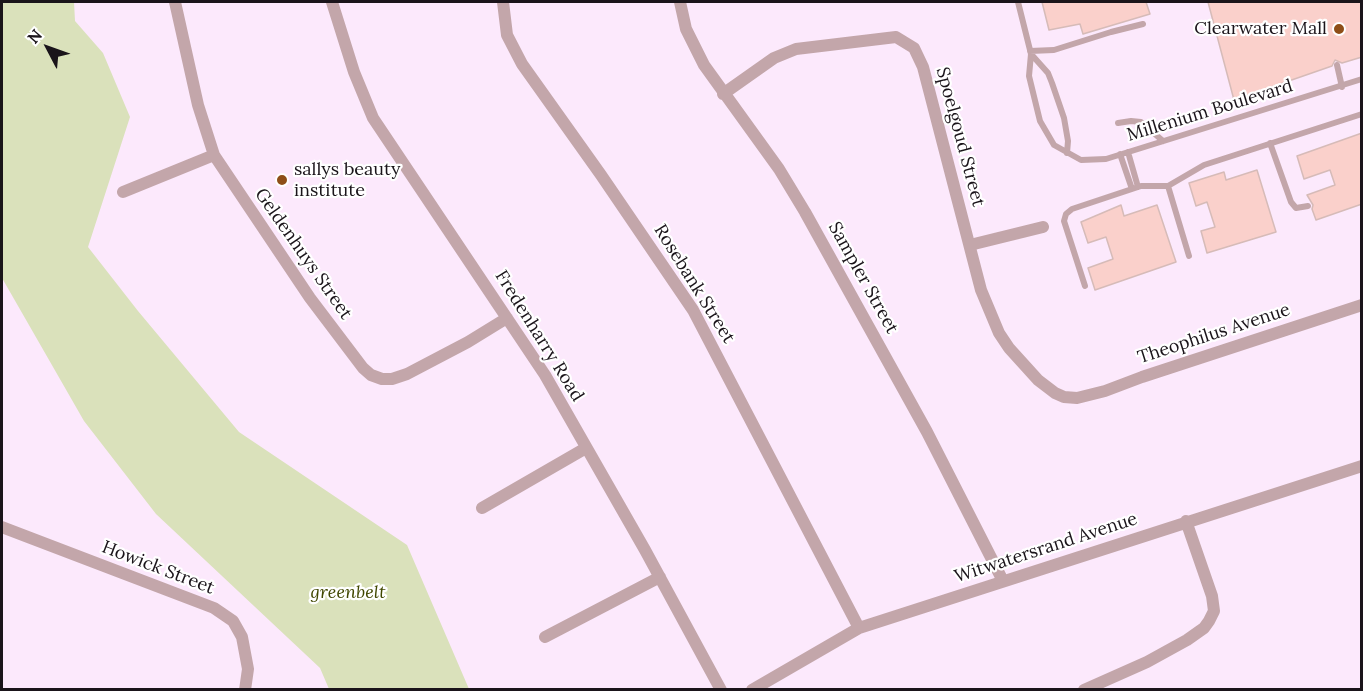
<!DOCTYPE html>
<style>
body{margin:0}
#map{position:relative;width:1363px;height:691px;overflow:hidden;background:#fce9fc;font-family:Lora,serif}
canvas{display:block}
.frame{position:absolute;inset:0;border:3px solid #1a141a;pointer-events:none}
.north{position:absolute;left:18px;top:18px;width:60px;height:60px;-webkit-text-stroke:4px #fff;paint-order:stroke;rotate:311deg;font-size:16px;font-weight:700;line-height:24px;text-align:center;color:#1a141a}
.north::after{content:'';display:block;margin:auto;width:21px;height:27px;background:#1a141a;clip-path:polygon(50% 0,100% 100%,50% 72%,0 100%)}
</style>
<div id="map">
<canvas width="1363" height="691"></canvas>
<div class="frame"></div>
<div class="north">N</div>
</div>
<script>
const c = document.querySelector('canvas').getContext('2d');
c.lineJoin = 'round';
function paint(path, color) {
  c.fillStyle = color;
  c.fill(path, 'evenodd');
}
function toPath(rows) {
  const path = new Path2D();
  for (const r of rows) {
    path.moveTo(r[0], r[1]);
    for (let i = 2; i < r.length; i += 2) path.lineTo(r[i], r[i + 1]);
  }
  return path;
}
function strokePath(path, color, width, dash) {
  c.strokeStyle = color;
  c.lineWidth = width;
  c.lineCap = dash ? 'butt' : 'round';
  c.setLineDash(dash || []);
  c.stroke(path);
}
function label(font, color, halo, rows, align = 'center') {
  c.font = font + ' Lora,serif';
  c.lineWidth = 4.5;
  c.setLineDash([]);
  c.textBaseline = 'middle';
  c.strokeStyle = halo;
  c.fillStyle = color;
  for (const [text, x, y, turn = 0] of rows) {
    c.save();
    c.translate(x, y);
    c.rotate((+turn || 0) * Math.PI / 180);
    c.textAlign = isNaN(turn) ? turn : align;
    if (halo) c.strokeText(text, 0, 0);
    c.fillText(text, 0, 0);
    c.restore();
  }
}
const green = toPath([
 [2,2,74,2,75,21,103,53,130,117,88,247,138,311,239,432,407,545,469,689,329,689,320,668,156,514,84,421,2,278]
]);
const building = toPath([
 [1042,2,1146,2,1150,14,1083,34,1080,24,1049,30,1042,2],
 [1208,2,1362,2,1362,57,1342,63,1335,60,1332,66,1234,100,1208,2],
 [1362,133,1362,204,1316,220,1312,209,1313,205,1307,195,1335,185,1330,170,1304,179,1297,156,1362,133],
 [1257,170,1276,232,1207,253,1201,231,1215,227,1207,202,1196,206,1189,183,1224,172,1226,180,1257,170],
 [1121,205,1124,216,1157,205,1176,262,1095,290,1088,268,1113,259,1106,237,1088,243,1081,222,1121,205]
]);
const service = toPath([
 [1018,2,1031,54,1029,76,1040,121,1054,145,1081,160,1106,159,1362,79],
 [1030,51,1054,50,1111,32,1143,24],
 [1031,54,1048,73,1052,83,1064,118,1068,141,1067,153],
 [1337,65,1342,87],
 [1118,123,1131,121,1141,122,1163,141],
 [1270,143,1291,202,1296,208,1308,206],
 [1128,152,1138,187],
 [1120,154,1132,189],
 [1168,186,1189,256],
 [1085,286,1064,221,1066,214,1072,209,1141,186,1168,186,1204,165,1362,114]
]);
const minor = toPath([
 [175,2,198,105,214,155,310,298,363,368,371,375,382,379,392,379,407,374,468,342,507,318],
 [332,2,354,72,373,118,545,375,645,550,721,690],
 [503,2,507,35,522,64,601,175,693,310,859,628],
 [680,2,686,29,704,65,779,169,805,212,927,432,1003,581],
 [723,94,774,58,796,49,896,37,914,48,923,67,981,290,999,333,1009,348,1038,380,1055,393,1064,397,1077,398,1105,391,1142,377,1362,305],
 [123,192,214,155],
 [970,245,1043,227],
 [482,508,586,448],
 [2,527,214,608,233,621,242,637,248,669,245,690],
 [545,637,660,577],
 [752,690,859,628,1362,466],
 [1084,690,1147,662,1187,640,1204,628,1209,621,1214,611,1212,596,1186,521]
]);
const markers = [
 [1339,29,6,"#8e4e18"],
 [282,180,6,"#8e4e18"]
];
const poiNames = [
 ["Clearwater Mall",1327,29],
 ["sallys beauty",294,170,"left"],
 ["institute",294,191,"left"]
];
const streetNames = [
 ["Millenium Boulevard",1210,111,-17],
 ["Spoelgoud Street",960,137,75],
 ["Geldenhuys Street",303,254,55],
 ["Sampler Street",863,278,61],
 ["Rosebank Street",694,284,58],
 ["Theophilus Avenue",1214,334,-18],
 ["Fredenharry Road",539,336,58],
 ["Witwatersrand Avenue",1046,548,-18],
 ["Howick Street",158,568,21]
];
const parkNames = [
 ["greenbelt",348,593]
];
paint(green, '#dae1bb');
paint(building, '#fad0cb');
strokePath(building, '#d6bbb8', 1.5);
strokePath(service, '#c3a6aa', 6);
strokePath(minor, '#c3a6aa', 12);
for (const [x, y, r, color] of markers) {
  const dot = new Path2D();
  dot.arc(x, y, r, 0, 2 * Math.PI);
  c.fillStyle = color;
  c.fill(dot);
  strokePath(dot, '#fff', 2);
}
label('18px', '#1a141a', '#fff', poiNames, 'right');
label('18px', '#1a141a', '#fff', streetNames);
label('italic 18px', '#404700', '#fff', parkNames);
</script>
